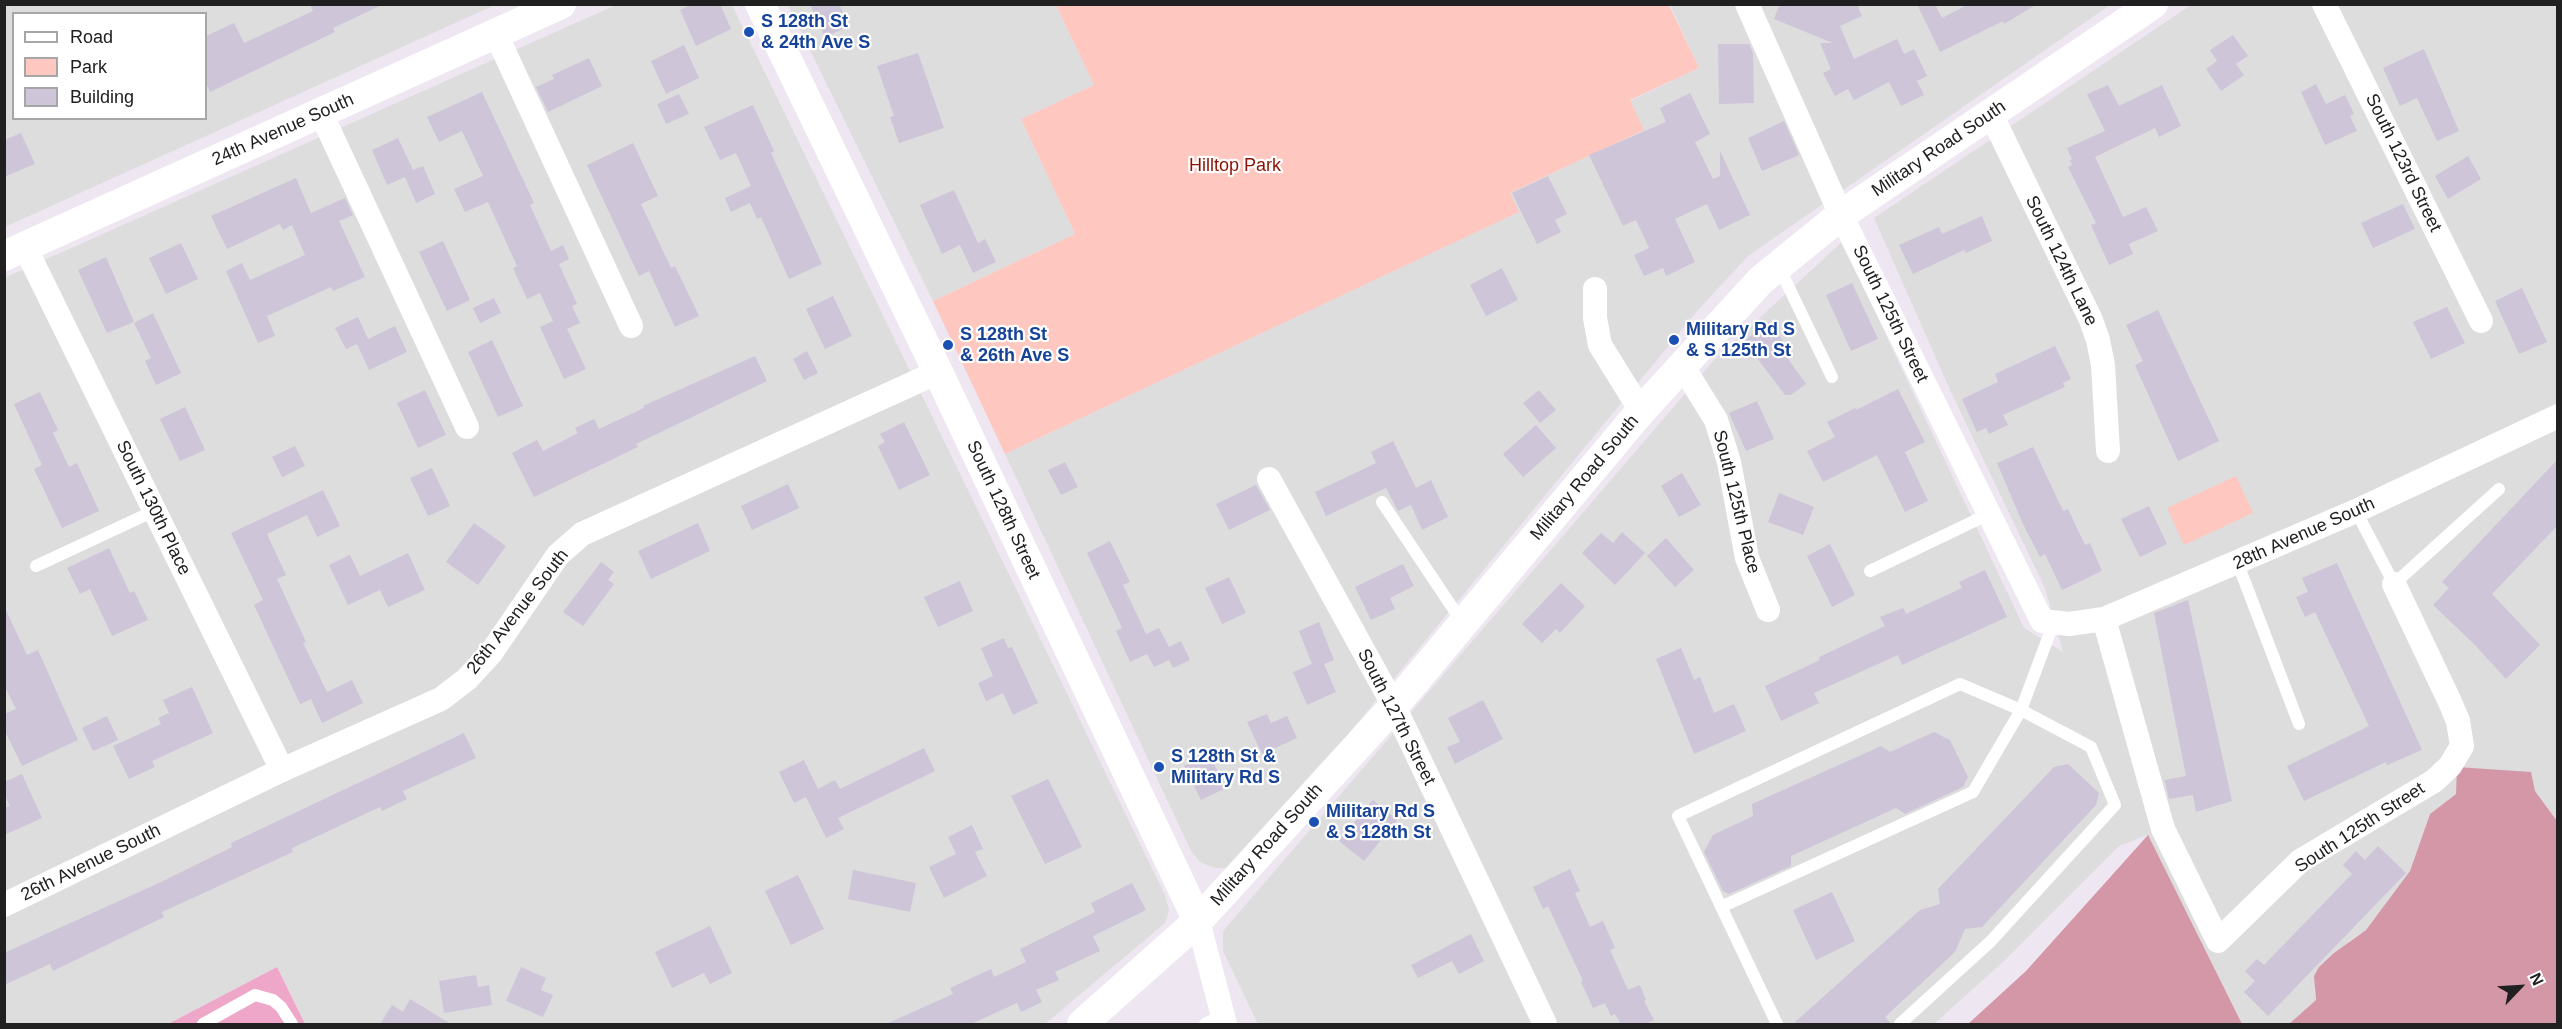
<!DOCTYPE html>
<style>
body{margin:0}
#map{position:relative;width:2562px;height:1029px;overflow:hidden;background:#eee6f1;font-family:Helvetica,sans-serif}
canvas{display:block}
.frame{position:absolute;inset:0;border:6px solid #202020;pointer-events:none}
.legend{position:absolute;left:12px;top:12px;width:195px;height:108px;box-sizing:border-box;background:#fff;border:2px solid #a6a6a6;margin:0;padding:8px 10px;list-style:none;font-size:18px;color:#202020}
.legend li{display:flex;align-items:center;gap:12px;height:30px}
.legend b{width:30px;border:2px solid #a6a6a6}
.north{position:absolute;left:2490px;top:957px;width:60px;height:60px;-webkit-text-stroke:4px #fff;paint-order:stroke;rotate:65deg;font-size:16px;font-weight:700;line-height:24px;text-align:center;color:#202020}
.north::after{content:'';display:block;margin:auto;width:21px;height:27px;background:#202020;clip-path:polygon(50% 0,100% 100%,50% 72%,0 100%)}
</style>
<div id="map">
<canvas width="2562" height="1029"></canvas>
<div class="frame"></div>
<ul class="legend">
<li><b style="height:8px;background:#fff"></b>Road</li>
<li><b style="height:16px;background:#fec7c0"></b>Park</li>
<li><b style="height:16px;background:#cec5d9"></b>Building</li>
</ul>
<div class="north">N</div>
</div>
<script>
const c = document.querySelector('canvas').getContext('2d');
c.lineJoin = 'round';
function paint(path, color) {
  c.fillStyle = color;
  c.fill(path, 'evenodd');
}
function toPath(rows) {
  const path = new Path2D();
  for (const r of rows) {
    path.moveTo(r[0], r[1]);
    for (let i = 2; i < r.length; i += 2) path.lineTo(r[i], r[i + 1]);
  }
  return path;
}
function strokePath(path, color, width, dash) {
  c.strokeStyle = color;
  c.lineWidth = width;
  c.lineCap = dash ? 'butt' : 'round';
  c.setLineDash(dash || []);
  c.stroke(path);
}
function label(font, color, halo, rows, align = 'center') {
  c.font = font + ' Helvetica,sans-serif';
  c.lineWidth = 4.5;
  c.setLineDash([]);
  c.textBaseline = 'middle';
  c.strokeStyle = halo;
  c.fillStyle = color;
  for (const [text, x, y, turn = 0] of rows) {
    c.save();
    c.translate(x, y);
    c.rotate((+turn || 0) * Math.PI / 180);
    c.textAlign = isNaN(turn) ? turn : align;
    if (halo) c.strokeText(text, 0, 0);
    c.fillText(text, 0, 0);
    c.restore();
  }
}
const residential = toPath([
 [5,4,495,5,5,227],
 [14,14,206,14,206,118,14,118],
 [616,5,732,5,1164,893,1169,910,1165,923,1045,1024,305,1024,277,967,168,1024,5,1024,4,278],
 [788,5,1056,5,1094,85,1021,119,1075,234,933,301],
 [1670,5,2110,5,1748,256,1698,310,1246,858,1229,868,1215,868,1200,862,1191,851,1005,454,1518,212,1510,193,1644,130,1630,101,1699,68],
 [2191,5,2557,5,2557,821,2535,791,2456,794,2430,814,2410,871,2366,930,2349,941,2314,990,2316,1000,2289,1024,2242,1024,2147,835,2119,846,2005,960,1934,1024,1258,1024,1223,951,1223,931,1715,359,1842,242,2024,628,2063,652,2045,588,1951,392,1874,218]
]);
const grass = toPath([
 [277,967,305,1024,168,1024]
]);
const forest = toPath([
 [2457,767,2531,772,2535,791,2557,821,2557,1024,2289,1024,2316,1000,2314,976,2319,967,2334,953,2366,930,2410,871,2430,814,2456,794],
 [2148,835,2242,1024,1968,1024,2026,971]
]);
const park = toPath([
 [1056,5,1669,5,1699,68,1630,100,1644,130,1510,193,1519,212,1005,454,933,301,1075,234,1021,119,1094,85],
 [2236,476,2253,513,2184,545,2167,508]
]);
const building = toPath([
 [310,4,384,4,333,28,335,32,210,92,206,83,206,36,234,23,244,43,313,11],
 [692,4,720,4,731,29,696,46,680,10],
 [810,4,839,4,849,26,825,37],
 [1780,4,1857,4,1862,16,1840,26,1854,59,1897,39,1904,54,1914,49,1927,76,1917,81,1924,95,1901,106,1889,82,1854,100,1848,89,1835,96,1823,73,1831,69,1820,43,1833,43,1774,19],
 [1917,4,1935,4,1942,18,1969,4,2037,4,2004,24,2003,21,1940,52],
 [2233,35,2248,56,2236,64,2244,75,2221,91,2206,69,2217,61,2210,50],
 [1718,44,1749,44,1753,53,1754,103,1719,104],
 [684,45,699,78,666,94,651,61],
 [2424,49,2459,131,2437,141,2417,98,2400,106,2383,68],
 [918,53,944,128,899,143,890,117,894,116,877,66],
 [589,58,602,86,548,112,536,87,554,79,552,75],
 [2316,84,2326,104,2345,95,2354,114,2350,116,2357,131,2325,145,2301,92],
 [2108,85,2119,106,2162,85,2181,126,2159,137,2155,128,2095,157,2123,217,2146,207,2158,231,2129,244,2133,254,2109,265,2091,225,2096,223,2068,167,2072,165,2070,160,2072,159,2067,148,2105,131,2087,94],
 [482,92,534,203,530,205,551,251,563,245,569,259,559,264,577,304,572,306,580,323,567,329,586,369,564,379,540,327,553,321,540,293,527,299,513,268,517,266,488,202,465,212,454,189,483,176,462,131,439,142,427,117],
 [1690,93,1710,134,1695,142,1713,179,1720,176,1720,151,1750,215,1719,230,1707,204,1675,219,1695,262,1666,276,1663,268,1644,276,1634,255,1649,248,1636,220,1623,226,1589,155,1666,122,1660,108],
 [679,94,689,114,666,124,657,104],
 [753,105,774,151,771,153,822,264,789,279,761,217,757,219,750,203,731,212,725,198,751,186,736,153,720,160,704,127],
 [1784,121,1799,155,1762,171,1748,138],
 [21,133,35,164,4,177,4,140],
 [398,138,413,170,423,166,435,194,416,203,405,177,387,185,372,150],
 [633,143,658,196,641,204,671,268,675,266,699,316,675,327,649,271,639,276,587,165],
 [2468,156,2481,179,2448,199,2435,176],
 [1548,176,1567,214,1555,220,1561,232,1537,244,1512,193],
 [296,178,311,213,345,198,353,215,339,221,365,277,333,291,331,287,267,316,275,336,258,343,226,271,242,263,250,280,305,255,292,225,283,230,280,224,227,249,211,216],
 [954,190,978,243,985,239,996,262,973,273,960,245,942,254,920,205],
 [2403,204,2415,229,2373,248,2361,223],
 [1982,216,1992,241,1966,253,1964,250,1913,274,1899,245,1939,227,1942,234],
 [443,241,470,300,447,311,419,252],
 [181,243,198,279,166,294,149,258],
 [106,257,134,322,107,333,78,270],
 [1502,268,1518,300,1486,316,1470,285],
 [1852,283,1878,339,1851,351,1826,295],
 [2522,288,2547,342,2519,354,2495,301],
 [833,296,852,336,825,349,806,309],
 [494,298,501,313,480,323,473,308],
 [2447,307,2465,343,2431,359,2413,322],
 [2158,310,2219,441,2178,461,2135,365,2143,361,2126,325],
 [153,313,181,373,156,385,145,361,151,358,134,323],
 [358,317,368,339,395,326,407,352,369,370,357,344,346,349,335,328],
 [1769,322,1784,342,1778,345,1806,384,1791,395,1785,395,1744,341],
 [492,340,523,406,498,417,468,352],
 [2055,346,2071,379,2063,383,2065,387,2003,415,2008,425,1989,434,1986,428,1977,432,1962,399,1998,382,1995,374],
 [807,351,818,373,804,380,793,359],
 [755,356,767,381,636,444,638,447,534,497,512,453,537,440,543,451,578,433,575,428,594,419,599,429,644,408,643,406],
 [1898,389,1925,442,1905,452,1928,501,1905,512,1877,455,1823,482,1807,451,1835,437,1827,422,1855,408,1856,410],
 [425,390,446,435,418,448,397,403],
 [1539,390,1556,410,1540,423,1523,403],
 [40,392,58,430,53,433,69,467,77,463,99,511,62,528,34,469,42,465,14,404],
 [1757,401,1774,439,1746,451,1729,413],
 [185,407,205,450,180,461,160,419],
 [904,422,930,475,899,490,878,446,885,442,880,434],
 [1536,425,1556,448,1523,477,1503,454],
 [1393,441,1416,488,1431,480,1448,517,1422,530,1411,505,1398,511,1386,488,1326,516,1315,492,1376,463,1371,452],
 [295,446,305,466,282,477,272,457],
 [2033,447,2063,511,2068,509,2085,545,2090,543,2102,571,2062,590,2045,554,2040,557,2023,524,1997,463],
 [2558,459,2558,525,2492,594,2540,645,2506,679,2474,644,2433,605,2449,588,2442,582],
 [1065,462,1078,487,1061,495,1048,470],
 [432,468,450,506,428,516,410,478],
 [1682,473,1701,505,1679,517,1661,486],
 [788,484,799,508,752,530,741,506],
 [1256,485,1270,510,1229,530,1216,504],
 [323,490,340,526,317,537,307,515,267,534,286,575,277,579,306,642,303,643,327,692,352,680,363,703,322,723,311,699,300,704,254,605,263,600,231,533],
 [1779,493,1814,507,1803,535,1768,522],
 [2149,506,2167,544,2140,557,2121,519],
 [474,523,506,546,478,585,446,562],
 [698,523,710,551,651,579,638,551],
 [1622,532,1645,553,1615,585,1582,553,1601,533,1613,543],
 [1666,538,1694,570,1675,587,1647,556],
 [1110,541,1130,582,1123,585,1146,634,1159,628,1169,647,1181,641,1190,660,1173,668,1169,660,1154,667,1147,654,1130,662,1116,631,1122,628,1117,617,1087,553],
 [1830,544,1855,595,1832,607,1807,556],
 [109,548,130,593,134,591,148,620,112,636,90,589,80,594,67,568],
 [408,553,425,590,388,607,380,590,348,605,329,565,350,555,360,576],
 [601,562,614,572,608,580,614,584,583,626,563,612],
 [2337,563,2422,750,2387,765,2386,762,2304,801,2287,766,2369,726,2315,612,2305,617,2296,597,2308,592,2302,578],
 [1403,564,1414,586,1390,598,1395,609,1371,620,1355,587],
 [1985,570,2007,617,1902,665,1898,655,1814,693,1819,703,1781,721,1765,686,1820,660,1819,657,1885,626,1880,617,1903,608,1906,614,1962,588,1959,582],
 [1229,577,1246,613,1222,624,1205,588],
 [960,581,973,611,938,627,924,597],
 [1561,583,1585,606,1560,633,1556,629,1542,643,1522,624],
 [2188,600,2232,801,2196,812,2193,795,2169,799,2165,782,2164,780,2186,776,2154,613],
 [4,606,27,655,38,650,78,740,22,766,4,729,4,714,16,709,4,685],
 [1319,622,1334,660,1324,664,1336,692,1307,705,1293,672,1312,664,1299,631],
 [1004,638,1008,648,1012,647,1038,703,1013,715,1003,693,986,701,978,683,993,676,981,648],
 [1681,648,1694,680,1700,677,1714,713,1734,704,1746,731,1694,754,1656,659],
 [192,687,213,733,152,761,155,767,129,779,113,746,161,724,158,718,169,713,163,700],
 [1483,700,1503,739,1455,764,1447,747,1460,742,1448,718],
 [1267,714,1271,723,1287,716,1297,738,1262,754,1247,722],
 [107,716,118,740,93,751,82,728],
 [1934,732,1950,740,1968,777,1963,787,1905,814,1896,808,1791,856,1791,866,1729,894,1723,891,1704,852,1713,835,1753,816,1752,804,1881,746,1890,752],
 [464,733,476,758,403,791,407,799,382,811,380,807,292,848,293,852,162,912,164,917,53,971,50,964,4,985,4,953,161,882,232,847,231,843],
 [924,748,935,771,838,818,844,829,826,838,806,797,794,803,779,772,804,760,818,789,835,780,840,789],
 [1209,754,1226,788,1201,800,1184,766],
 [2068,764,2099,793,2096,805,1982,927,1965,929,1955,952,1885,1017,1891,1024,1793,1024,1920,910,1940,904,1938,889,2054,767],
 [22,774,42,818,4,835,4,808,10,806,4,794,4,782],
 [1048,779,1082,847,1045,864,1011,796],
 [1373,800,1397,820,1364,861,1339,841],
 [972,825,983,849,975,852,987,876,944,898,929,867,956,854,948,837],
 [2378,846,2406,873,2268,1016,2244,992,2255,981,2245,971,2257,959,2264,965,2352,874,2343,865,2356,851,2365,860],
 [1570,869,1580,891,1575,893,1590,927,1603,921,1615,948,1610,950,1628,990,1640,985,1646,1000,1644,1001,1654,1020,1645,1024,1621,1024,1615,1014,1611,1016,1605,1003,1593,1008,1581,982,1583,981,1548,906,1543,909,1533,887],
 [853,870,916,883,910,912,848,899],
 [798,875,824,929,791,945,765,891],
 [1132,883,1146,910,1093,936,1100,951,1055,972,1059,980,1036,990,1042,1002,1021,1012,1017,1003,971,1024,886,1024,953,994,950,988,991,969,994,977,1026,962,1020,949,1095,912,1091,903],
 [1832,892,1855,941,1816,960,1793,910],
 [710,926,732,973,710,984,704,973,672,988,655,952],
 [1471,934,1484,961,1459,974,1452,961,1418,978,1411,965],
 [521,967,546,978,541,990,553,995,543,1017,506,1001],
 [476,975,478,987,489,985,492,1005,444,1013,439,981],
 [410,999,451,1024,380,1024,392,1005,403,1012]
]);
const service = toPath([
 [1779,267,1832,377],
 [1382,502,1462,622],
 [2356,511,2394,584,2499,489],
 [2238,564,2299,724],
 [36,566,154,511],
 [1870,571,1989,514],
 [1721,907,1973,792,2021,710,2054,622],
 [203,1024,255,995,273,1000,281,1007,292,1024],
 [1205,1024,1222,1016],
 [1777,1024,1678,816,1960,684,2021,710,2091,747,2115,805,1991,941,1900,1024]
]);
const minor = toPath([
 [1747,4,1841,215,2042,621,2069,624,2104,619,2356,511,2558,416],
 [2324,4,2481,321],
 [496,34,631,326],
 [321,113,467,427],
 [1991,114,2091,320,2098,340,2103,365,2108,451],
 [25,247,282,770],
 [1595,289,1595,318,1600,345,1641,411],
 [1682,365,1716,420,1729,462,1747,558,1768,610],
 [1269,479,1394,706,1545,1024],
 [2104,619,2163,829,2218,941,2300,861,2434,781,2450,766,2462,746,2458,721,2450,702,2394,584],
 [4,905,282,770,441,699,467,679,491,653,558,555,582,534,938,372],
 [1198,921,1225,1024]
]);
const tertiary = toPath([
 [760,4,938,372,1198,921],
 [4,256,561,4],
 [1082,1024,1198,921,1394,706,1641,411,1761,280,1841,215,2153,4]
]);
const markers = [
 [749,32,6,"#1a4fb4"],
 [1674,340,6,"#1a4fb4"],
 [948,345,6,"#1a4fb4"],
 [1159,767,6,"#1a4fb4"],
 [1314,822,6,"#1a4fb4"]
];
const transitNames = [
 ["S 128th St",761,22],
 ["& 24th Ave S",761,43],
 ["Military Rd S",1686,330],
 ["& S 125th St",1686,351],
 ["S 128th St",960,335],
 ["& 26th Ave S",960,356],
 ["S 128th St &",1171,757],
 ["Military Rd S",1171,778],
 ["Military Rd S",1326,812],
 ["& S 128th St",1326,833]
];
const streetNames = [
 ["24th Avenue South",283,130,-24],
 ["Military Road South",1939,149,-34],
 ["South 123rd Street",2403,163,64],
 ["South 124th Lane",2061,261,64],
 ["South 125th Street",1890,314,64],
 ["Military Road South",1585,478,-50],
 ["South 125th Place",1736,502,76],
 ["South 130th Place",153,508,64],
 ["South 128th Street",1003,510,65],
 ["28th Avenue South",2304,534,-24],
 ["26th Avenue South",518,612,-52],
 ["South 127th Street",1396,717,63],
 ["South 125th Street",2360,828,-33],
 ["Military Road South",1267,845,-48],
 ["26th Avenue South",91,863,-26]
];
const parkNames = [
 ["Hilltop Park",1235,166]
];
paint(residential, '#ddddde');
paint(grass, '#efa7c9');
paint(forest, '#d497a7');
paint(park, '#fec7c0');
paint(building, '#cec5d9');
strokePath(service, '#fff', 12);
strokePath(minor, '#fff', 24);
strokePath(tertiary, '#fff', 30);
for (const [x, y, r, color] of markers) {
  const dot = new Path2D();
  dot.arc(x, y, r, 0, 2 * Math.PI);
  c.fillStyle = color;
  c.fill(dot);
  strokePath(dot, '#fff', 2);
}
label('bold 18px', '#164399', '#fff', transitNames, 'left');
label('18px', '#202020', '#fff', streetNames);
label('18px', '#8a1102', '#fff', parkNames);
</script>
